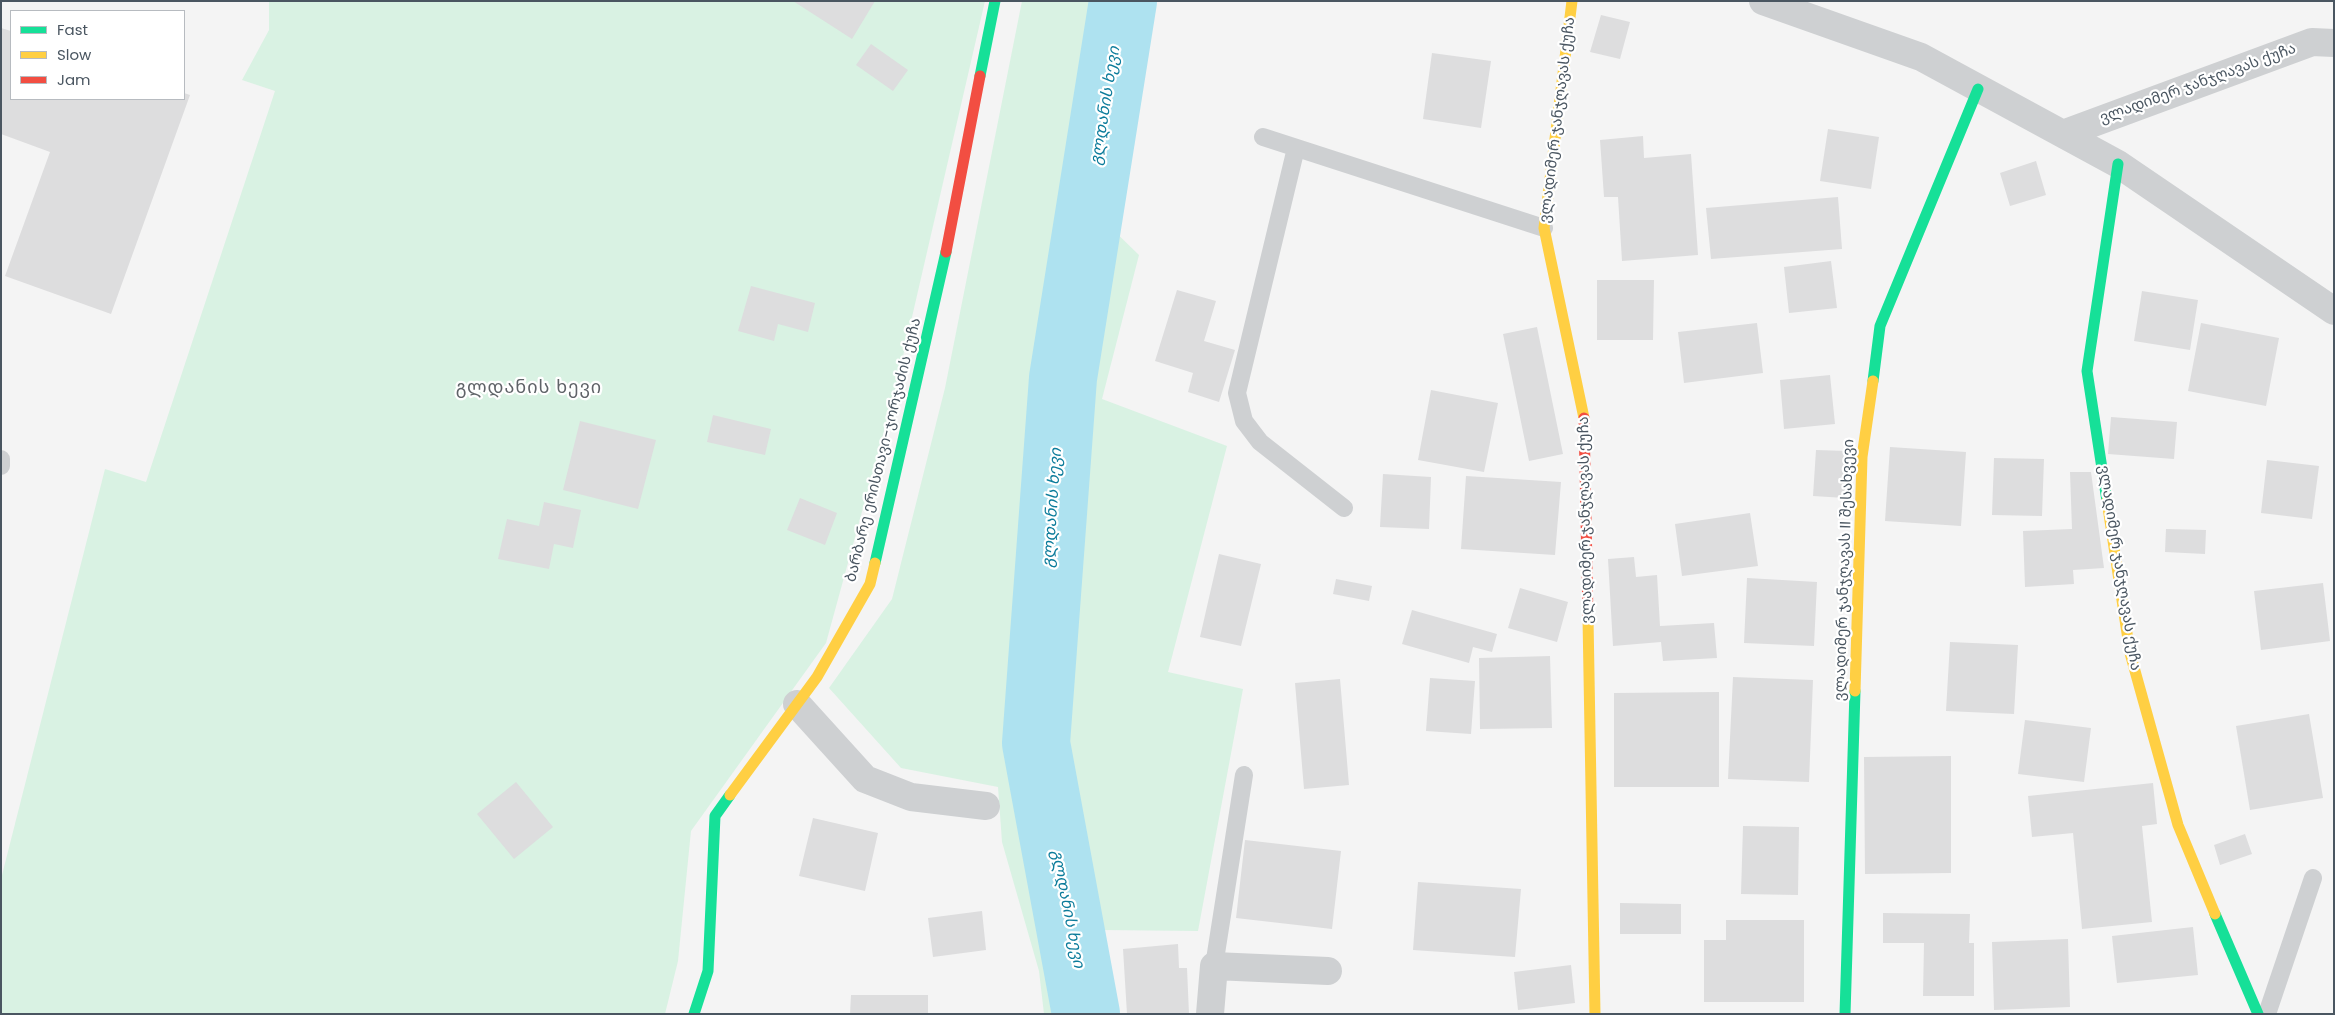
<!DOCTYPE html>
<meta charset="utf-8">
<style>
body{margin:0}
#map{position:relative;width:2335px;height:1015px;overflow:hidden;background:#f4f4f4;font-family:Poppins,sans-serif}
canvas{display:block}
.frame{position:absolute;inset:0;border:2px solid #4a5661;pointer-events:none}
.legend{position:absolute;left:10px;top:10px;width:175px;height:90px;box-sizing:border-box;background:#fff;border:1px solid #b7bbc0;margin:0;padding:6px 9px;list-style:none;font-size:15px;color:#4a5661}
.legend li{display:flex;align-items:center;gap:10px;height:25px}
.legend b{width:25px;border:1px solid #b7bbc0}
</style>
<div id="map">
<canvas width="2335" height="1015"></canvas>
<div class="frame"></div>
<ul class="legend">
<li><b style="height:6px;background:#16e098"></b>Fast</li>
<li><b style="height:6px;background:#ffcf43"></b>Slow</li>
<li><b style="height:6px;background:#f24e42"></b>Jam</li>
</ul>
</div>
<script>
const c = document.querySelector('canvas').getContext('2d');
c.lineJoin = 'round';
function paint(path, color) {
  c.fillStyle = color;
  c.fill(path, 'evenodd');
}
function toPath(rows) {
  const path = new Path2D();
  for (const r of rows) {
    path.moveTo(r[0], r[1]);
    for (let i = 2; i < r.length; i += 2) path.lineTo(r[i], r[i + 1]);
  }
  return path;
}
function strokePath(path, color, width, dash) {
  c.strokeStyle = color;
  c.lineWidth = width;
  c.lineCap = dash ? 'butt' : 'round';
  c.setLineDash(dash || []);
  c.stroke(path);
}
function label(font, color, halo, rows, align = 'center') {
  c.font = font + ' Poppins,"Noto Sans Georgian",sans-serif';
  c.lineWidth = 4.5;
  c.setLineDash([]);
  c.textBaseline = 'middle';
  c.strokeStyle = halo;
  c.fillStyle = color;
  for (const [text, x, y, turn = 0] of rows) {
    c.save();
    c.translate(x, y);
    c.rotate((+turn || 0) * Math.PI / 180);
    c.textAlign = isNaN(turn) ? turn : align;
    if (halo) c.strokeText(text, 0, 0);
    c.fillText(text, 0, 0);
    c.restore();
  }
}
const green = toPath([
 [269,1,985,1,894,395,826,643,691,831,678,961,665,1014,1,1014,1,879,105,469,146,482,275,91,242,80,269,30],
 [1022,1,1141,1,1103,220,1139,255,1102,399,1227,446,1168,672,1243,689,1198,931,1100,930,1101,1014,1044,1014,1039,971,1002,842,998,787,901,768,829,688,892,599,945,388]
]);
const river = toPath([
 [1086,1014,1036,743,1063,378,1123,1]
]);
const building = toPath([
 [793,1,875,1,852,39],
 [1601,15,1630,22,1620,59,1590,52],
 [1,28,11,31,11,99,184,99,184,93,190,95,111,314,5,276,50,152,1,134],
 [871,44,908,70,893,91,856,65],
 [1432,53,1491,61,1481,128,1423,119],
 [1828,129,1879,137,1871,189,1820,181],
 [1643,136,1644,158,1691,154,1698,255,1622,261,1618,197,1604,197,1600,140],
 [2036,161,2046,195,2010,206,2000,173],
 [1838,197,1842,249,1711,259,1706,208],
 [1831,261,1837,308,1789,313,1784,267],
 [1597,280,1654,280,1653,340,1597,340],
 [751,286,815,303,808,332,778,324,774,341,738,331],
 [1177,290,1216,301,1204,341,1235,350,1219,402,1188,392,1193,373,1155,361],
 [2142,291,2198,300,2190,350,2134,341],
 [1757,323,1763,373,1684,383,1678,332],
 [2201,323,2279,338,2266,406,2188,391],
 [1537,327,1563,454,1529,461,1503,334],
 [1830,375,1835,424,1784,429,1780,380],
 [1431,390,1498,403,1484,472,1418,460],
 [713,415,771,429,765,455,707,442],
 [2111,417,2177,422,2174,459,2108,454],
 [580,421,656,440,638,509,563,490],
 [1890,447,1966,452,1961,526,1885,521],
 [1816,450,1847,451,1845,498,1813,496],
 [1994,458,2044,459,2042,516,1992,515],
 [2267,460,2319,466,2312,519,2261,513],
 [2070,472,2091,472,2104,568,2073,570,2074,584,2025,587,2023,531,2072,529],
 [1383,474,1431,477,1429,529,1380,527],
 [1466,476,1561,482,1555,555,1461,549],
 [800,498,837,513,825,545,787,530],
 [544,502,581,510,573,548,554,544,549,569,498,559,507,519,539,526],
 [1750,513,1758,566,1682,576,1675,524],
 [2166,529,2206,530,2205,554,2165,552],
 [1219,554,1261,564,1241,646,1200,637],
 [1634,557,1636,577,1657,575,1660,626,1714,623,1717,658,1663,661,1661,642,1613,646,1608,559],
 [1747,578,1817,582,1814,646,1744,643],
 [1336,579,1372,586,1369,601,1333,594],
 [2323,583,2330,641,2261,650,2254,591],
 [1520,588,1568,602,1557,642,1508,628],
 [1412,610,1497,634,1492,652,1473,647,1469,663,1402,644],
 [1950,642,2018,645,2014,714,1946,711],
 [1550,656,1552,728,1480,729,1479,658],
 [1733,677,1813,680,1809,782,1728,779],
 [1430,678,1475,681,1471,734,1426,731],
 [1340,679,1349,785,1304,789,1295,683],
 [1719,692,1719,787,1614,787,1614,693],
 [2309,714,2323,798,2250,810,2236,726],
 [2025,720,2091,728,2084,782,2018,774],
 [1951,756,1951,873,1865,874,1864,757],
 [516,782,553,827,514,859,477,814],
 [2153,783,2157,824,2142,826,2152,922,2082,929,2073,833,2032,837,2028,796],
 [813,818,878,833,865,891,799,876],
 [1743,826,1799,827,1798,895,1741,894],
 [2245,834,2252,854,2220,865,2214,845],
 [1245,840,1341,851,1332,929,1236,918],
 [1418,882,1521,889,1515,957,1413,950],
 [1620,903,1681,904,1681,934,1620,934],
 [982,911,986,950,933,957,928,918],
 [1883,913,1970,914,1969,943,1974,943,1974,996,1923,996,1924,943,1883,943],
 [1726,920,1804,920,1804,1002,1704,1002,1704,940,1726,940],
 [2193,927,2198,975,2117,983,2112,936],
 [2068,939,2070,1007,1994,1010,1992,942],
 [1178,944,1179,968,1187,968,1189,1014,1127,1014,1123,949],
 [1571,965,1575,1003,1518,1010,1514,972],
 [851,995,928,995,928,1014,850,1014]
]);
const lane = toPath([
 [1263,137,1544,228],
 [1296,148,1237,393,1244,421,1260,442,1344,508],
 [1,459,1,466],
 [1214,966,1244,775],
 [2267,1014,2313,878]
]);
const street = toPath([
 [1763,1,1921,57,2118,164,2334,311],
 [2063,134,2312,42,2334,43],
 [797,704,865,779,911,797,986,806],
 [1210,1014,1214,966,1328,971]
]);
const fast = toPath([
 [980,76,995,1],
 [1873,381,1880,326,1978,89],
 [2107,501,2087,371,2118,164],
 [875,563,946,252],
 [2215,914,2258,1014],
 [694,1014,708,971,715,816,730,795],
 [1845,1014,1855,691]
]);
const slow = toPath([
 [1572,1,1544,228,1584,418],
 [2107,501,2130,653,2178,825,2215,914],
 [1588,618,1595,1014],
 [1855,691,1862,457,1873,381],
 [730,795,817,677,870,584,875,563]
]);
const jam = toPath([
 [946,252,980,76],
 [1584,418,1588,618]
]);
const streetNames = [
 ["ვლადიმერ ჯანჯღავას ქუჩა",2198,84,-20],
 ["ვლადიმერ ჯანჯღავას ქუჩა",1558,120,-83],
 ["ბარბარე ერისთავი-ჯორჯაძის ქუჩა",884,450,-76],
 ["ვლადიმერ ჯანჯღავას ქუჩა",1586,520,-91],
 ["ვლადიმერ ჯანჯღავას ქუჩა",2119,568,81],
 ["ვლადიმერ ჯანჯღავას II შესახვევი",1845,570,-88]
];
const waterNames = [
 ["გლდანის ხევი",1106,106,-81],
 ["გლდანის ხევი",1053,508,-86],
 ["გლდანის ხევი",1067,909,79]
];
const quarterNames = [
 ["გლდანის ხევი",529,388]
];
paint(green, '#d9f2e3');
strokePath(river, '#aee2f0', 68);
paint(building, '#ddddde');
strokePath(lane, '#ced0d2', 18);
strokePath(street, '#ced0d2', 28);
strokePath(fast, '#16e098', 11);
strokePath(slow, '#ffcf43', 11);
strokePath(jam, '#f24e42', 11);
label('15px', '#4a5661', '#fff', streetNames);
label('italic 16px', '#0c7c9b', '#fff', waterNames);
c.letterSpacing = '1px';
label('18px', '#5f6368', '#fff', quarterNames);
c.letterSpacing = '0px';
</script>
